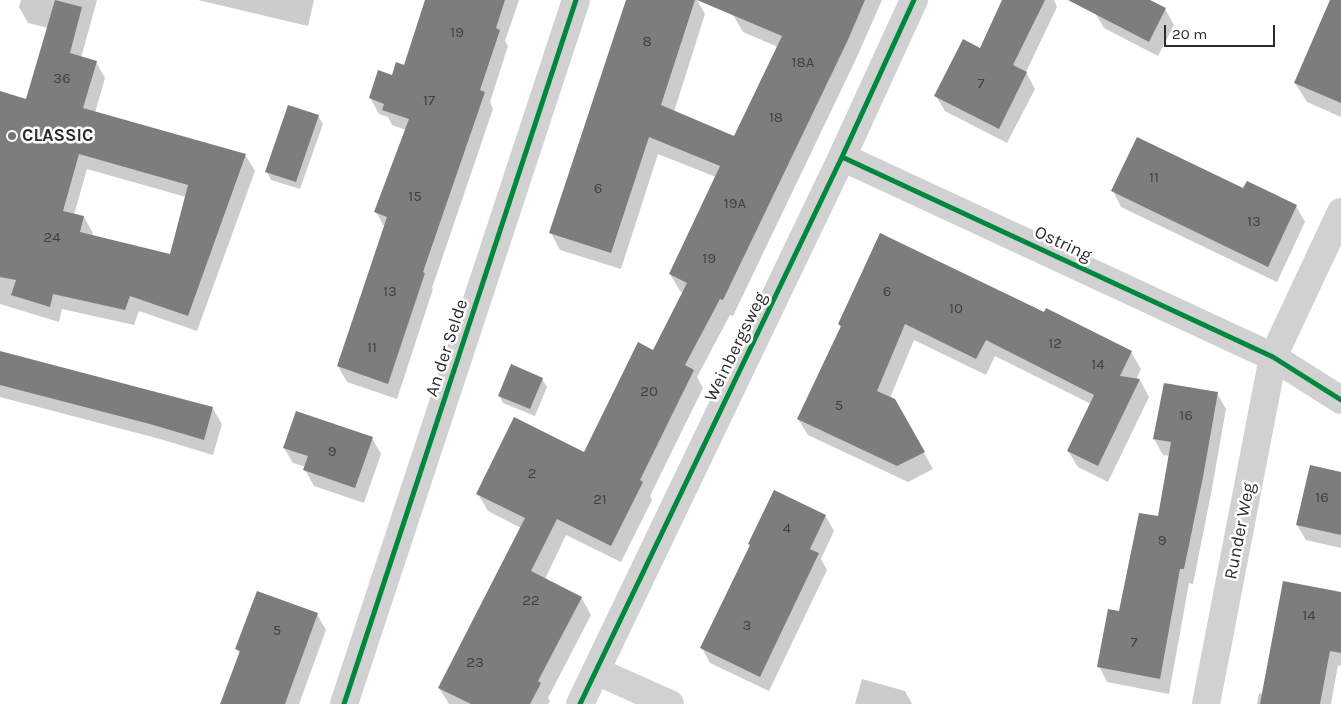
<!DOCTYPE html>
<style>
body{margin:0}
#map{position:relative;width:1341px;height:704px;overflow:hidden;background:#fff;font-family:Karla,sans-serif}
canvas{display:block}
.scale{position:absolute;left:1164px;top:25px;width:111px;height:22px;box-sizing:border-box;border:2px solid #2c2c2c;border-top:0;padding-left:6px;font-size:15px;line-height:18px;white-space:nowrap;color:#2c2c2c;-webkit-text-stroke:4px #fff;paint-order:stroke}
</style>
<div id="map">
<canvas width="1341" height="704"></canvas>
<div class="scale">20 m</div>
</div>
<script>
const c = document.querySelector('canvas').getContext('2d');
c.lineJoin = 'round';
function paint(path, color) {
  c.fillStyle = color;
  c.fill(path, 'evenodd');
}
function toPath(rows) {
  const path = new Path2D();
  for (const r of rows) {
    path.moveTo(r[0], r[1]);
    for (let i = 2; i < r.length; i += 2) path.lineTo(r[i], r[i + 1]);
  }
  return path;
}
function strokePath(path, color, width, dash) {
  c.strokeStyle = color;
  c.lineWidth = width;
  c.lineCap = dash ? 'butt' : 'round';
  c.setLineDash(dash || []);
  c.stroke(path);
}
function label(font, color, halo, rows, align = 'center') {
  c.font = font + ' Karla,sans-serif';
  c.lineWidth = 5;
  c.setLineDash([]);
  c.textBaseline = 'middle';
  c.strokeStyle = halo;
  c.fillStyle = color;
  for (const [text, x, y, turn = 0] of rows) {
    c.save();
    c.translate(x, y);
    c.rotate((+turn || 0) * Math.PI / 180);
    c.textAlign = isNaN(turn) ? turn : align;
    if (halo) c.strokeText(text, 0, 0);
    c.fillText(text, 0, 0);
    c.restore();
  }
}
const shadow = toPath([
 [21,0,97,0,81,58,96,62,105,78,95,113,246,156,255,171,197,331,139,311,134,325,62,309,59,322,0,304,0,92,27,101,48,28,28,23,19,7],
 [87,169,186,197,170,255,92,236,93,233,84,217,74,215],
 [198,0,314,0,308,26],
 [434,0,519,0,505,41,508,46,490,102,493,109,432,288,433,289,397,399,347,382,338,366,385,228,376,212,406,130,392,125,388,117,379,114,370,98,405,66],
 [627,0,697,0,705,14,674,112,734,138,778,47,743,32,733,15,740,0,882,0,856,59,733,316,730,315,697,377,703,388,650,496,652,500,621,562,566,535,545,579,581,597,591,615,548,698,550,701,548,704,449,704,439,688,521,528,488,511,478,494,585,454,654,352,684,293,680,291,670,274,716,177,658,154,621,269,560,250,551,233],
 [1003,0,1054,0,1057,7,1026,72,1035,89,1007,143,945,111,936,96,980,50],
 [1102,0,1147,0,1165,9,1174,25,1158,56,1104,28,1095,13],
 [1332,0,1341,0,1341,117,1307,102,1295,83],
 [318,116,323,124,300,189,271,180,267,172],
 [1247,183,1296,206,1305,222,1277,282,1121,207,1113,191,1244,189],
 [1045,313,1131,352,1141,369,1136,380,1140,380,1149,397,1108,482,1078,467,1068,451,1091,404,995,356,986,375,914,340,890,398,894,400,933,469,908,482,808,435,798,419,842,329,839,324],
 [0,353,213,409,222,424,213,455,160,439,0,397],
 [542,379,547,387,535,416,503,403,499,395],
 [1165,384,1217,393,1226,409,1211,494,1193,584,1189,583,1169,694,1107,682,1099,666,1159,518,1170,456,1163,455,1154,439],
 [372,438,381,454,364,503,314,486,305,470,306,467,293,463,284,448],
 [1341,473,1341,548,1306,540,1297,525],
 [825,515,834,531,821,559,827,570,769,691,710,663,702,648,751,546,750,544],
 [1341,593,1341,666,1338,665,1331,704,1257,704,1259,693,1263,694],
 [317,614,326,630,299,704,221,704,240,655,237,649],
 [862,679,905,691,912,704,855,704]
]);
const building = toPath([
 [55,0,82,7,70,53,97,61,83,108,246,154,188,316,130,296,125,310,53,294,50,307,11,295,16,280,0,277,0,91,26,99],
 [79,154,188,185,170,254,80,232,84,216,63,211],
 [425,0,505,0,496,28,500,30,480,90,485,92,423,272,425,273,388,384,337,366,387,217,374,212,409,119,382,110,384,104,369,98,378,70,392,75,396,62,404,65],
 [626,0,695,0,661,105,734,136,782,36,697,0,865,0,847,42,723,300,720,299,685,365,694,370,640,480,643,482,611,546,557,519,531,571,582,597,538,681,541,683,530,704,471,704,438,688,525,518,476,494,514,417,584,452,638,342,653,350,687,283,669,274,720,166,649,137,611,253,549,233],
 [1002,0,1045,0,1013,65,1027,72,999,129,934,96,963,39,980,48],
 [1068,0,1150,0,1166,8,1149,42],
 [1330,0,1341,0,1341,103,1294,83],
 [288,105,319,115,296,182,265,172],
 [1137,137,1243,188,1247,181,1297,205,1268,267,1111,191],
 [880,233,1044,312,1046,308,1132,351,1120,376,1140,379,1098,466,1067,451,1094,395,986,340,976,359,905,324,877,391,895,399,925,452,897,466,797,419,841,326,838,324],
 [0,351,213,407,204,440,150,424,0,385],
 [511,364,543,378,530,409,498,396],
 [1164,383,1218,392,1203,477,1184,569,1180,569,1160,679,1097,667,1108,609,1119,611,1139,513,1158,516,1171,442,1153,439],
 [296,411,373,437,355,488,303,470,308,456,283,448],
 [1310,465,1341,472,1341,535,1296,525],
 [774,490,826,515,810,549,819,553,760,677,700,648,750,545,748,544],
 [1283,581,1341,592,1341,653,1330,651,1320,704,1260,704],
 [257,591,318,613,285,704,220,704,240,651,235,649]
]);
const street = toPath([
 [842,157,1273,357,1341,400],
 [596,671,670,704],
 [344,704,576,0],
 [580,704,842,157,914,0],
 [1206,704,1273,357,1341,212]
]);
const cycleway = toPath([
 [842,157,1273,357,1341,400],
 [344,704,576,0],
 [580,704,842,157,914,0]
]);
const markers = [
 [12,136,5,"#767676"]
];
const numberNames = [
 ["19",457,33],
 ["8",647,42],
 ["18A",803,63],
 ["36",62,79],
 ["7",981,84],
 ["17",429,101],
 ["18",776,118],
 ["11",1154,178],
 ["6",598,189],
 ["15",415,197],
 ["19A",735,204],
 ["13",1254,222],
 ["24",52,238],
 ["19",709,259],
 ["13",390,292],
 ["6",887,292],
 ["10",956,309],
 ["12",1055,344],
 ["11",372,348],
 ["14",1098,365],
 ["20",649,392],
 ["5",839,406],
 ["16",1186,416],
 ["9",332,452],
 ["2",532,474],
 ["16",1322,498],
 ["21",600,500],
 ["4",787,529],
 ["9",1162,541],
 ["22",531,601],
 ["14",1309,616],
 ["3",747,626],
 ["5",277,631],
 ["7",1134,643],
 ["23",475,663]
];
const poiNames = [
 ["CLASSIC",22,136]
];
const streetNames = [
 ["Ostring",1063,244,25],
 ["Weinbergsweg",736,347,-64],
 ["An der Selde",447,348,-72],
 ["Runder Weg",1240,531,-79]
];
paint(shadow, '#0003');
paint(building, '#7d7d7d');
strokePath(street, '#d1d1d1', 28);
strokePath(cycleway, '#00873e', 5);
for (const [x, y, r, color] of markers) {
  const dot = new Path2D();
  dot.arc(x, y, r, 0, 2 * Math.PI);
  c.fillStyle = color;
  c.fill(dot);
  strokePath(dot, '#fff', 2);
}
label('15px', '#404040', null, numberNames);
label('bold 18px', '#2c2c2c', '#fff', poiNames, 'left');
label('18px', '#2c2c2c', '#fff', streetNames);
</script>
